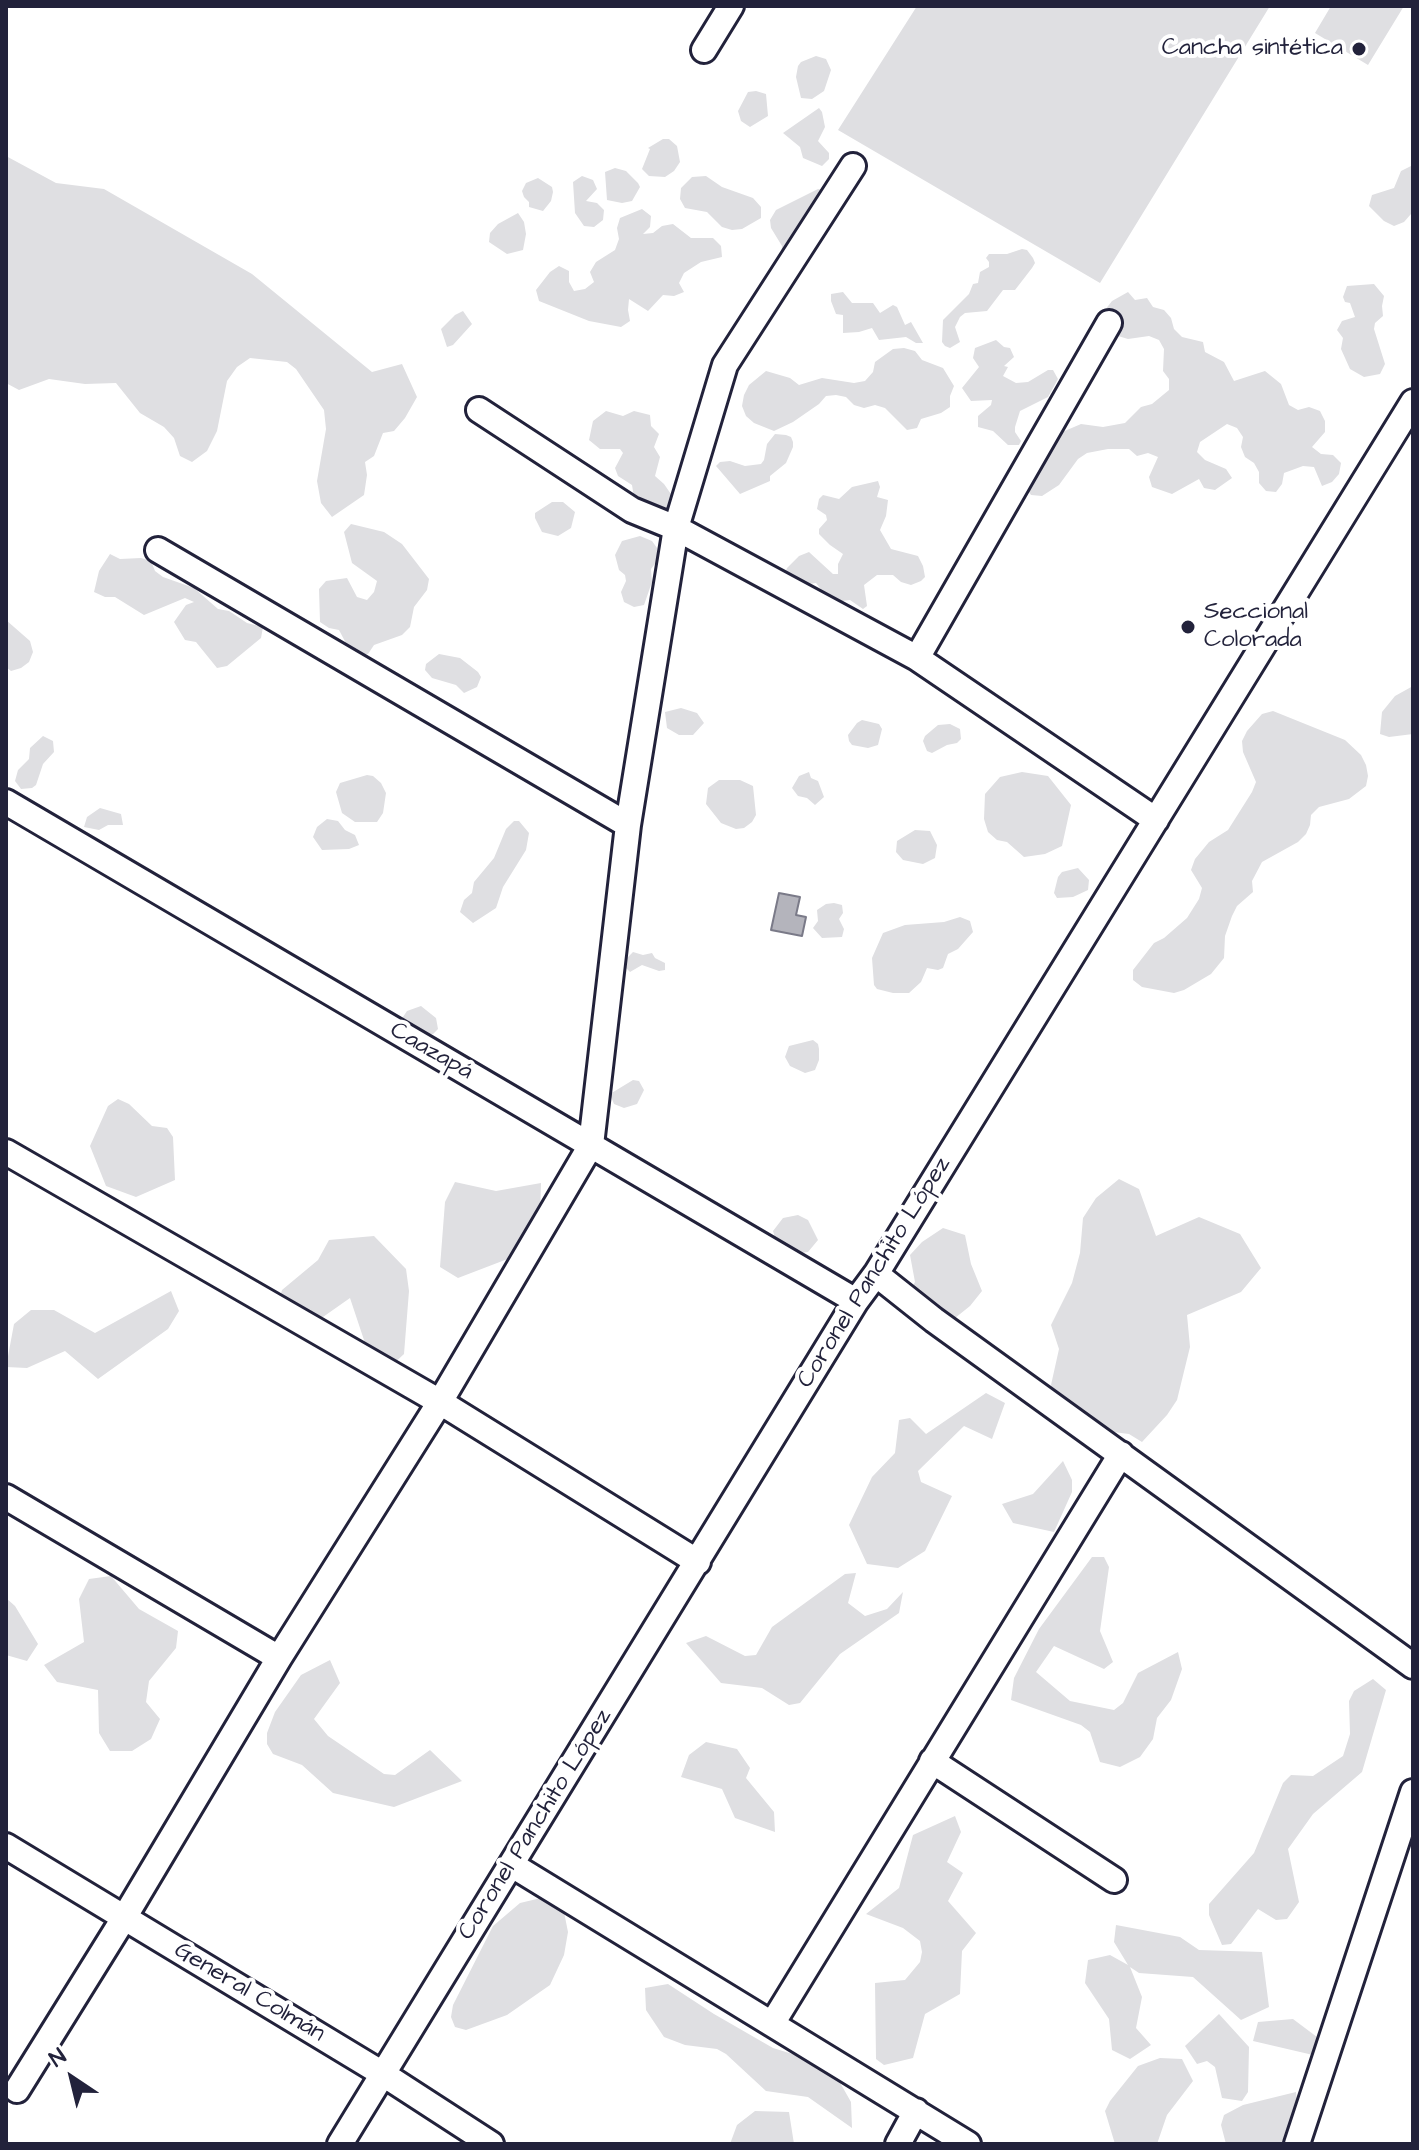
<!DOCTYPE html>
<meta charset="utf-8">
<style>
body{margin:0}
#map{position:relative;width:1419px;height:2150px;overflow:hidden;background:#fff;font-family:"Architects Daughter",sans-serif}
canvas{display:block}
.frame{position:absolute;inset:0;border:8px solid #22223b;pointer-events:none}
.north{position:absolute;left:32px;top:2038px;width:80px;height:80px;-webkit-text-stroke:6px #fff;paint-order:stroke;rotate:325deg;font-size:22px;font-weight:700;line-height:32px;text-align:center;color:#22223b}
.north::after{content:'';display:block;margin:auto;width:28px;height:36px;background:#22223b;clip-path:polygon(50% 0,100% 100%,50% 72%,0 100%)}
</style>
<div id="map">
<canvas width="1419" height="2150"></canvas>
<div class="frame"></div>
<div class="north">N</div>
</div>
<script>
const c = document.querySelector('canvas').getContext('2d');
c.lineJoin = 'round';
function paint(path, color) {
  c.fillStyle = color;
  c.fill(path, 'evenodd');
}
function toPath(rows) {
  const path = new Path2D();
  for (const r of rows) {
    path.moveTo(r[0], r[1]);
    for (let i = 2; i < r.length; i += 2) path.lineTo(r[i], r[i + 1]);
  }
  return path;
}
function strokePath(path, color, width, dash) {
  c.strokeStyle = color;
  c.lineWidth = width;
  c.lineCap = dash ? 'butt' : 'round';
  c.setLineDash(dash || []);
  c.stroke(path);
}
function label(font, color, halo, rows, align = 'center') {
  c.font = font + ' "Architects Daughter",sans-serif';
  c.lineWidth = 8;
  c.setLineDash([]);
  c.textBaseline = 'middle';
  c.strokeStyle = halo;
  c.fillStyle = color;
  for (const [text, x, y, turn = 0] of rows) {
    c.save();
    c.translate(x, y);
    c.rotate((+turn || 0) * Math.PI / 180);
    c.textAlign = isNaN(turn) ? turn : align;
    if (halo) c.strokeText(text, 0, 0);
    c.fillText(text, 0, 0);
    c.restore();
  }
}
const green = toPath([
 [917,6,1270,6,1100,283,838,130],
 [1331,6,1404,6,1368,65,1315,33],
 [816,56,826,59,831,70,824,91,812,99,801,98,796,77,798,66,801,62],
 [756,91,766,94,768,116,750,127,741,121,738,111,748,92],
 [819,108,822,112,825,127,818,141,829,153,829,159,822,166,803,158,800,147,783,133],
 [1413,132,1411,214,1404,222,1394,226,1384,221,1369,206,1372,195,1394,188,1401,171,1411,166],
 [663,139,669,139,677,146,680,162,674,171,665,177,649,176,642,169,650,149,648,148],
 [6,156,56,183,104,189,252,274,372,372,402,364,417,397,405,418,394,431,383,433,374,456,365,462,367,475,364,495,332,517,321,503,317,481,326,429,324,410,296,369,287,362,250,358,237,367,227,381,217,431,207,451,192,462,180,456,174,438,164,427,140,413,116,383,85,384,49,379,19,390,6,383],
 [615,168,626,171,638,183,640,187,632,201,622,203,607,200,605,172],
 [582,176,593,180,597,189,586,201,597,203,604,210,603,220,594,227,584,226,575,213,573,182],
 [706,176,722,187,753,198,761,207,761,218,742,229,732,230,722,227,707,212,685,208,680,199,681,188,692,177],
 [538,178,552,187,553,192,551,201,543,211,529,207,529,202,524,197,522,191,526,183],
 [818,189,824,190,816,240,811,256,796,271,781,257,782,246,771,228,770,220,776,210],
 [642,209,651,216,650,227,643,234,653,233,662,226,673,224,691,238,713,238,721,246,722,257,701,262,684,273,679,283,684,292,674,296,663,295,648,311,629,299,628,310,630,321,621,327,589,321,539,301,536,290,550,272,559,266,569,271,569,282,574,291,585,289,594,282,590,272,596,262,615,250,619,239,617,228,620,218],
 [518,213,524,222,526,234,523,250,507,254,489,242,490,233,498,224],
 [1022,249,1027,250,1033,258,1035,263,1032,268,1015,290,1003,290,987,311,965,313,960,317,955,327,960,342,950,348,945,346,942,342,943,320,969,294,973,284,978,283,980,272,989,267,989,262,986,258,989,254,1007,254],
 [1374,284,1384,296,1382,306,1383,316,1375,323,1374,329,1385,364,1380,374,1364,377,1350,369,1341,349,1343,338,1337,330,1342,321,1355,317,1350,303,1345,302,1343,297,1347,286],
 [843,292,852,303,873,303,880,313,893,305,897,307,905,325,911,322,923,343,916,343,906,337,879,340,872,328,859,332,843,333,843,315,836,314,831,301,831,294],
 [1128,292,1135,300,1147,298,1153,307,1164,310,1171,318,1174,329,1182,337,1203,342,1205,352,1224,362,1234,381,1265,371,1281,384,1289,405,1298,410,1309,407,1320,411,1325,421,1325,432,1312,447,1321,454,1333,455,1341,463,1339,474,1332,482,1322,486,1314,467,1303,466,1284,473,1282,484,1276,492,1266,491,1259,483,1259,472,1254,463,1245,457,1241,447,1243,437,1237,428,1227,424,1200,442,1197,452,1205,460,1226,469,1232,478,1215,490,1204,488,1199,479,1172,494,1152,487,1149,477,1158,457,1148,453,1137,456,1129,449,1108,449,1087,453,1078,459,1059,485,1042,496,1031,495,1025,486,1043,447,1060,433,1081,424,1103,427,1125,423,1141,407,1152,404,1169,390,1169,379,1163,371,1164,349,1159,340,1149,336,1128,339,1118,336,1102,320,1105,310,1112,301],
 [463,311,472,324,453,345,447,347,441,329,455,315],
 [996,340,1004,347,1010,348,1014,357,1004,366,1008,367,1003,376,1016,383,1028,382,1048,370,1053,370,1058,379,1048,397,1020,411,1015,427,1015,432,1021,441,1019,445,1008,445,993,431,978,427,978,416,991,405,992,400,971,401,962,388,979,367,973,358,975,348],
 [904,348,915,351,922,360,943,368,954,386,950,396,950,407,941,413,921,419,917,428,907,430,885,408,875,405,864,408,854,405,846,397,836,395,826,396,819,404,793,422,774,431,754,423,746,416,742,406,744,395,749,385,766,371,790,378,799,385,822,378,854,383,865,381,873,372,875,362,893,349],
 [606,411,623,416,634,411,650,415,651,426,659,434,654,447,660,457,655,476,664,484,673,497,674,507,653,531,647,530,638,522,632,485,618,476,615,468,623,453,620,449,600,449,589,440,593,421],
 [775,434,786,435,791,437,793,442,793,447,786,463,770,476,770,481,740,494,716,466,720,462,730,461,745,466,761,464,764,460,767,444],
 [878,481,880,487,877,497,888,500,886,516,880,530,891,549,918,556,923,566,925,577,921,581,911,585,901,582,893,575,877,575,864,585,867,606,863,609,850,600,834,602,826,596,816,583,801,585,785,574,787,568,799,556,809,552,833,574,838,574,838,564,843,554,830,545,819,534,819,529,827,520,826,515,817,509,819,499,823,495,839,499,852,487],
 [552,502,563,502,575,512,571,528,558,536,542,532,535,518,535,513],
 [351,524,384,532,402,544,429,579,427,590,414,607,410,627,402,635,374,645,368,654,358,656,349,649,339,630,329,628,320,622,319,589,326,581,347,578,357,597,367,600,374,592,377,581,352,563,344,532],
 [640,536,652,541,657,548,657,561,651,569,652,582,644,605,634,607,624,602,621,592,626,581,625,575,619,570,615,555,622,541],
 [110,554,120,559,141,558,151,561,155,571,163,577,194,588,218,609,229,611,247,623,263,627,261,638,227,666,217,668,196,642,185,640,174,622,186,605,194,602,185,598,144,615,115,597,105,597,94,592,99,571],
 [6,620,30,641,33,652,29,662,21,668,11,671,6,667],
 [439,654,460,658,478,672,481,677,477,687,464,693,456,685,432,678,425,670,426,664],
 [1413,686,1413,734,1389,737,1380,734,1382,712,1395,696],
 [681,708,697,713,704,723,693,735,679,735,667,728,665,712],
 [1273,711,1345,740,1361,755,1366,765,1368,776,1366,786,1349,799,1319,807,1311,815,1310,825,1306,834,1298,842,1262,862,1252,881,1253,892,1237,906,1232,916,1225,936,1224,958,1211,974,1184,990,1174,993,1142,987,1133,980,1133,970,1154,943,1164,938,1187,918,1199,899,1202,888,1191,870,1195,859,1209,842,1228,830,1252,792,1256,782,1243,752,1242,741,1247,731,1262,714],
 [862,720,879,724,882,729,878,745,868,748,852,745,849,741,848,735,857,723],
 [950,724,960,729,961,739,957,743,947,745,932,753,927,751,923,741,925,736,938,725],
 [43,736,53,741,54,752,43,764,36,785,32,788,21,789,15,781,18,770,29,759,30,748],
 [809,772,811,778,818,781,824,797,815,805,807,798,798,796,792,788,799,776],
 [1022,772,1048,776,1071,805,1062,846,1045,854,1024,857,1007,842,997,840,988,832,984,819,985,794,1000,777],
 [367,775,373,776,381,783,386,793,383,813,377,822,355,822,342,813,336,792,340,783],
 [719,780,740,780,753,786,756,815,752,822,744,828,736,829,721,823,706,804,708,788],
 [100,808,121,814,123,825,108,825,99,830,84,827,87,817],
 [327,819,338,821,345,830,355,835,359,845,349,849,322,850,313,837,317,827],
 [514,821,519,821,529,833,526,850,503,887,496,908,473,923,460,912,464,900,472,893,474,882,494,858,506,829],
 [915,830,930,831,937,845,935,858,923,864,903,860,896,852,897,841],
 [1078,868,1089,880,1088,890,1073,897,1057,898,1054,893,1058,877,1062,872],
 [834,903,842,905,843,913,839,919,844,929,842,937,822,938,813,928,818,921,817,910,826,904],
 [960,917,970,921,973,932,958,949,948,954,943,968,938,970,927,968,921,982,909,993,893,993,877,989,874,985,872,958,883,933,905,925,944,922],
 [633,952,643,955,652,953,655,958,665,963,665,970,659,971,642,965,630,972,626,968,627,958],
 [421,1006,436,1018,438,1029,433,1034,422,1034,404,1025,401,1020,407,1011],
 [813,1040,818,1044,819,1049,819,1060,815,1070,805,1073,790,1066,785,1057,789,1046],
 [633,1080,639,1081,644,1090,637,1104,624,1108,614,1104,610,1094],
 [118,1099,129,1104,152,1126,167,1128,173,1137,175,1180,136,1197,106,1186,90,1146,108,1106],
 [1119,1179,1139,1189,1156,1236,1199,1217,1240,1234,1261,1268,1241,1292,1187,1315,1190,1347,1177,1400,1167,1415,1142,1442,1129,1434,1097,1430,1060,1408,1051,1385,1059,1349,1051,1325,1072,1283,1080,1253,1083,1218,1096,1198],
 [455,1182,496,1191,541,1183,540,1218,518,1255,458,1278,440,1267,445,1202],
 [798,1215,808,1220,818,1240,808,1252,793,1254,776,1241,773,1231,783,1218],
 [943,1228,965,1235,971,1264,982,1291,970,1306,955,1318,934,1320,911,1289,915,1282,910,1255,922,1242],
 [374,1236,406,1269,409,1291,404,1354,388,1369,370,1358,350,1298,313,1324,276,1311,282,1290,318,1260,329,1240],
 [171,1291,179,1311,168,1329,98,1379,65,1351,27,1368,6,1367,14,1324,31,1310,54,1310,95,1333],
 [986,1393,1005,1403,992,1439,964,1426,918,1471,921,1482,952,1496,925,1551,898,1568,867,1564,849,1525,872,1477,895,1453,899,1420,910,1418,926,1434],
 [1063,1461,1072,1480,1072,1492,1054,1532,1013,1523,1002,1504,1033,1494],
 [1092,1557,1104,1557,1109,1567,1100,1631,1113,1662,1104,1669,1054,1646,1036,1672,1070,1701,1114,1710,1123,1703,1138,1673,1178,1652,1182,1669,1171,1700,1157,1718,1153,1739,1140,1757,1120,1767,1100,1762,1090,1732,1081,1725,1011,1700,1014,1678,1039,1629],
 [856,1573,848,1603,865,1616,887,1609,903,1592,899,1613,840,1654,800,1703,789,1705,762,1688,721,1683,686,1643,706,1636,745,1656,756,1655,772,1627,845,1574],
 [111,1576,139,1609,178,1631,176,1648,149,1681,146,1702,160,1719,151,1739,132,1751,110,1751,99,1733,98,1690,57,1682,44,1665,84,1642,79,1599,89,1579],
 [6,1598,15,1606,38,1644,27,1661,6,1655],
 [330,1660,340,1683,314,1719,328,1736,384,1774,395,1775,430,1750,462,1781,394,1807,333,1793,302,1765,273,1754,267,1744,267,1733,275,1712,301,1675],
 [1373,1679,1386,1690,1362,1772,1313,1814,1288,1849,1299,1902,1287,1919,1276,1920,1258,1909,1231,1944,1222,1945,1209,1915,1209,1904,1254,1853,1283,1783,1291,1775,1313,1776,1343,1756,1350,1734,1349,1701,1354,1691],
 [706,1742,737,1749,750,1768,746,1778,774,1812,775,1832,735,1818,722,1789,681,1777,689,1755],
 [955,1816,961,1832,947,1862,963,1873,948,1901,976,1933,962,1951,960,1994,925,2014,913,2058,884,2065,876,2059,875,1983,905,1980,920,1962,922,1952,920,1941,903,1928,866,1914,899,1888,913,1835],
 [541,1898,564,1912,568,1932,564,1955,550,1985,507,2015,466,2030,455,2027,451,2017,453,2005,493,1926,520,1903],
 [1116,1925,1180,1937,1199,1950,1262,1952,1269,2007,1241,2020,1193,1977,1139,1973,1130,1967,1142,1997,1136,2028,1151,2045,1130,2059,1112,2050,1109,2019,1085,1983,1088,1960,1110,1955,1128,1965,1114,1942],
 [668,1984,714,2014,773,2048,815,2061,834,2072,851,2102,852,2128,808,2097,766,2091,726,2054,717,2049,685,2045,664,2037,646,2010,645,1988],
 [1219,2014,1249,2047,1248,2092,1242,2101,1222,2098,1215,2067,1207,2061,1197,2064,1185,2046],
 [1293,2019,1317,2037,1313,2055,1253,2041,1258,2022],
 [1160,2058,1182,2059,1193,2081,1167,2115,1157,2144,1115,2144,1105,2111,1110,2101,1138,2066],
 [1296,2092,1301,2144,1226,2144,1221,2125,1224,2115,1243,2105],
 [755,2111,789,2112,794,2144,730,2144,737,2125]
]);
const water = toPath([
 [779,893,800,897,796,915,806,917,802,936,771,930,779,893]
]);
const minor = toPath([
 [704,50,731,6],
 [479,410,632,510,676,528,917,658,1156,820],
 [158,550,628,825],
 [917,658,1109,323],
 [6,802,856,1301],
 [6,1152,440,1402,698,1562],
 [876,1274,934,1320,1413,1666],
 [6,1497,279,1658],
 [932,1761,1114,1880],
 [6,1846,383,2074,491,2144],
 [512,1865,968,2144],
 [772,2024,1121,1454],
 [17,2090,124,1918,279,1658,440,1402,591,1145,628,825,676,528,725,365,853,166],
 [340,2144,856,1301,876,1274,1413,402],
 [898,2144,916,2111],
 [1297,2144,1413,1792]
]);
const markers = [
 [1359,49,8,"#22223b"],
 [1188,627,8,"#22223b"]
];
const poiNames = [
 ["Cancha sintética",1343,49],
 ["Seccional",1204,613,"left"],
 ["Colorada",1204,641,"left"]
];
const streetNames = [
 ["Caazapá",431,1052,30],
 ["Coronel Panchito López",875,1273,-58],
 ["Coronel Panchito López",536,1825,-58],
 ["General Colmán",249,1993,31]
];
paint(green, '#dfdfe2');
paint(water, '#b4b4bc');
strokePath(water, '#7a7a88', 2);
strokePath(minor, '#22223b', 30);
strokePath(minor, '#fff', 24);
for (const [x, y, r, color] of markers) {
  const dot = new Path2D();
  dot.arc(x, y, r, 0, 2 * Math.PI);
  c.fillStyle = color;
  c.fill(dot);
  strokePath(dot, '#fff', 3);
}
label('24px', '#22223b', '#fff', poiNames, 'right');
label('24px', '#22223b', '#fff', streetNames);
</script>
